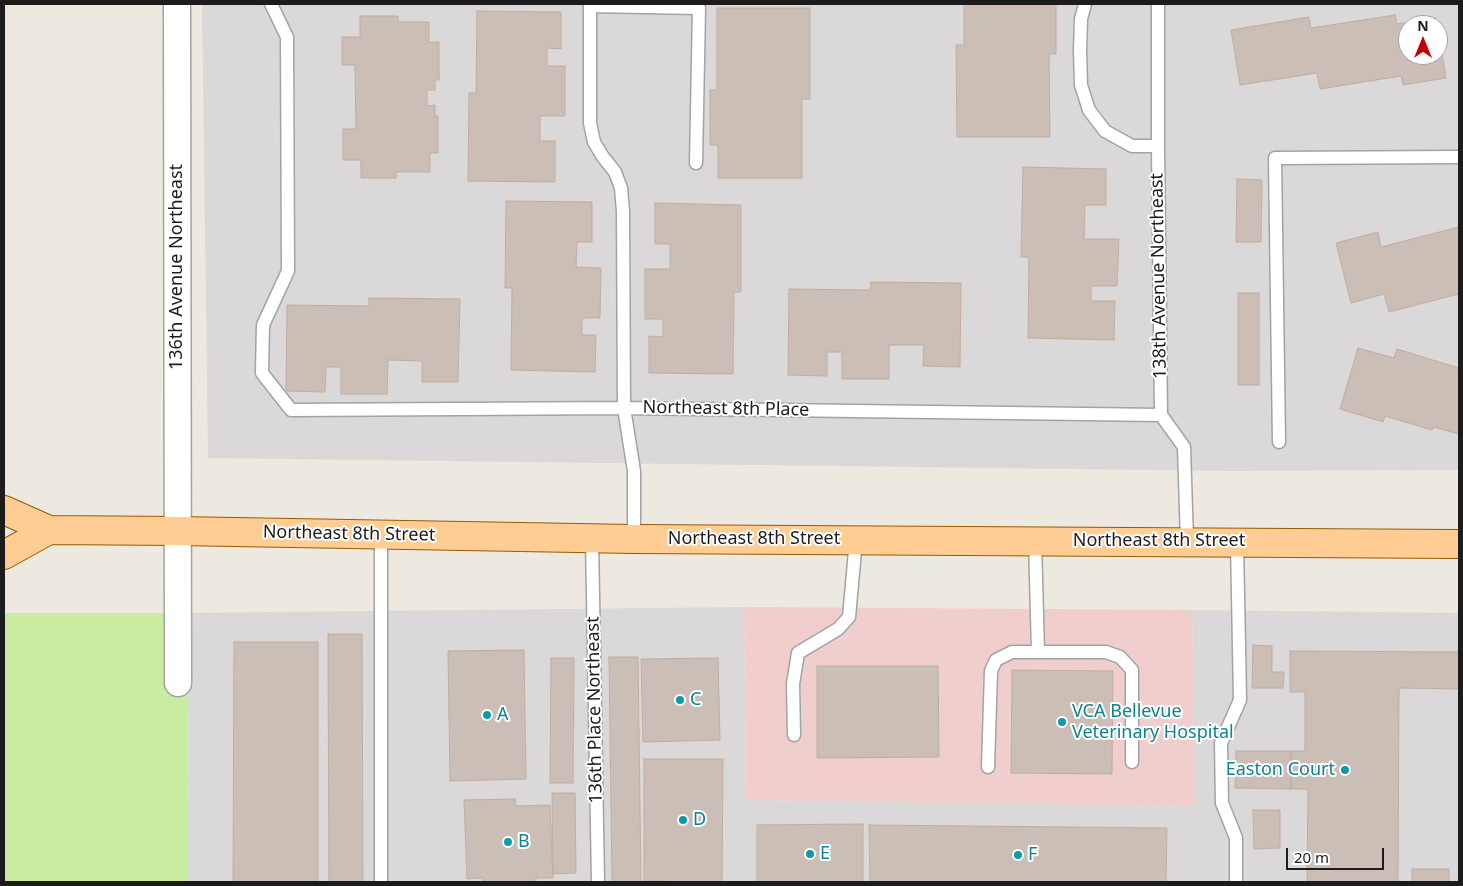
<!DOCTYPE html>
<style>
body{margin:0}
#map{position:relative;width:1463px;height:886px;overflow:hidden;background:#eee9e0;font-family:"Noto Sans",sans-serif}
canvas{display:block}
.frame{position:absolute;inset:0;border:5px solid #1c1c1c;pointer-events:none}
.north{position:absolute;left:1398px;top:15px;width:50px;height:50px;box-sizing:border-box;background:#fff;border:1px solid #a4a4a4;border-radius:50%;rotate:0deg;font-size:14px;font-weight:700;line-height:20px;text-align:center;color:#1c1c1c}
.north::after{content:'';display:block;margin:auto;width:18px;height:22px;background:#c70008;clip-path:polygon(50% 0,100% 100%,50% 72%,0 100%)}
.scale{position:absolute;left:1286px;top:848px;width:98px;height:22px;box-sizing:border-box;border:2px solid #1c1c1c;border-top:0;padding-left:6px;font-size:15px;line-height:18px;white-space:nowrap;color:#1c1c1c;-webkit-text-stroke:4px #fff;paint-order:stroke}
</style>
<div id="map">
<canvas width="1463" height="886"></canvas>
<div class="frame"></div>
<div class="north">N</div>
<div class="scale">20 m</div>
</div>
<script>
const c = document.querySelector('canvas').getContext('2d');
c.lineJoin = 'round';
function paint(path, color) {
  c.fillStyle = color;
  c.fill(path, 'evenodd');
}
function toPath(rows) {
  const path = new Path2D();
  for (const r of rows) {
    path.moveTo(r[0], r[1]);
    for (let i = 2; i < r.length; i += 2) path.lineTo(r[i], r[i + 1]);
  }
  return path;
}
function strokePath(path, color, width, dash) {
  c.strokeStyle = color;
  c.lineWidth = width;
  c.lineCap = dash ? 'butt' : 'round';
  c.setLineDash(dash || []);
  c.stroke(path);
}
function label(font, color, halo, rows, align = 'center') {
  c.font = font + ' "Noto Sans",sans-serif';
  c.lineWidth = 4;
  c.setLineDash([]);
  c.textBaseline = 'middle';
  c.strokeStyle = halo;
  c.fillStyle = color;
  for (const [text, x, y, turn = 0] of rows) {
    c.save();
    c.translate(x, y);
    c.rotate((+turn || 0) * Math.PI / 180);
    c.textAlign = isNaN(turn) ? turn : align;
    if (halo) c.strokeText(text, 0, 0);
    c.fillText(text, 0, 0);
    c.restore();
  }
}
const residential = toPath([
 [202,4,1459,4,1459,470,1230,471,208,458],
 [1408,25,1438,25,1438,55,1408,55],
 [744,607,746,800,1195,806,1192,610,1459,613,1459,882,188,882,187,613]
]);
const commercial = toPath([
 [744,607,1192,610,1195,806,746,800]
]);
const grass = toPath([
 [4,613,187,613,188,882,4,882]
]);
const building = toPath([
 [964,4,1056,4,1056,54,1049,54,1050,137,957,137,956,45,964,45,964,4],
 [717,8,810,8,810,99,802,99,802,178,718,178,718,145,710,145,710,90,717,90,717,8],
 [477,11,561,12,561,49,547,48,547,66,565,66,565,116,540,116,540,141,555,141,555,182,468,181,469,93,476,93,477,11],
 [1395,15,1397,24,1436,18,1438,25,1408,25,1408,55,1438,55,1438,28,1446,78,1403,85,1401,76,1320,89,1317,73,1240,85,1231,30,1309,17,1311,28,1395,15],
 [360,16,398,16,398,22,429,22,429,42,439,42,439,80,435,80,435,90,427,90,427,106,435,105,435,116,438,116,438,153,430,153,430,172,396,172,396,178,361,178,361,160,343,160,343,129,356,129,355,65,342,65,342,37,360,37,360,16],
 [1023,167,1106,169,1106,205,1085,205,1084,239,1119,239,1117,286,1091,286,1091,301,1115,301,1114,340,1028,338,1029,257,1021,257,1023,167],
 [1237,179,1262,180,1261,242,1236,242,1237,179],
 [506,201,592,202,592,242,577,242,576,267,601,268,600,318,582,318,582,335,596,335,595,372,511,370,512,288,505,288,506,201],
 [655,203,741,205,741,292,734,292,733,374,649,373,649,336,663,337,663,319,645,319,645,269,670,269,670,244,655,244,655,203],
 [1459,227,1459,294,1389,312,1384,294,1351,303,1336,243,1378,232,1381,247,1459,227],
 [871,282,961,283,960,367,923,366,924,345,889,345,889,379,842,379,842,352,827,352,827,376,788,375,789,289,870,290,871,282],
 [1238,293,1259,293,1259,385,1238,385,1238,293],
 [369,298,460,299,458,382,422,382,422,361,388,360,387,394,341,394,341,367,326,367,325,392,286,391,287,305,369,306,369,298],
 [1358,348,1394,358,1397,349,1459,368,1459,434,1433,427,1432,430,1385,416,1383,422,1340,409,1358,348],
 [328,634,362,634,363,882,329,882,328,634],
 [234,642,318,642,318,882,233,882,234,642],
 [1253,645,1272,646,1272,672,1284,672,1283,688,1252,688,1253,645],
 [524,650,526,779,450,781,448,651,524,650],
 [1290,651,1459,652,1459,689,1399,688,1398,882,1307,882,1308,789,1291,789,1291,751,1305,751,1305,692,1290,692,1290,651],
 [609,657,638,657,641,882,612,882,609,657],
 [551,658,574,658,573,783,550,783,551,658],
 [718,658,720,740,643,742,641,659,718,658],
 [817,666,938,666,939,757,817,758,817,666],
 [1012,670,1113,671,1112,774,1011,773,1012,670],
 [1236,751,1291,751,1291,789,1235,788,1236,751],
 [644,759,723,759,722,882,644,881,644,759],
 [552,793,575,793,576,873,553,874,552,793],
 [515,799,516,806,550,805,553,878,536,878,536,882,483,882,482,878,467,879,464,800,515,799],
 [1253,810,1280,810,1280,848,1254,849,1253,810],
 [863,824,863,882,757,882,757,825,863,824],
 [869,825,1167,828,1166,882,870,882,869,825],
 [1412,869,1449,869,1449,882,1412,882,1412,869]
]);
const lane = toPath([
 [271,4,287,37,288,271,263,325,262,373,291,410,624,408,1161,415],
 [590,4,590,123,594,142,603,157,615,172,621,188,623,211,624,408,634,471,634,539],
 [1085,4,1081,19,1080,51,1081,85,1089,110,1105,131,1132,146,1158,146],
 [1158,4,1158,146,1161,415,1184,447,1187,541],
 [590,6,699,8,696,163],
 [1279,442,1275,158,1459,157],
 [381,534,381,882],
 [592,538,598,882],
 [1035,541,1038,652],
 [794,735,793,684,798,653,838,629,849,617,856,540],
 [988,767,991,671,996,660,1012,652,1106,652,1120,657,1132,670,1132,762],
 [1236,882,1236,838,1222,803,1221,743,1240,700,1237,542]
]);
const street = toPath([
 [177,4,178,683]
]);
const primary = toPath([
 [4,510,49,530,178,531,634,539,1459,544],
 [4,555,49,530]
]);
const markers = [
 [680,700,5,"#0f9aa8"],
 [487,715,5,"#0f9aa8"],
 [1062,722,5,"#0f9aa8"],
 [1345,770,5,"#0f9aa8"],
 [683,820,5,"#0f9aa8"],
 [508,842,5,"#0f9aa8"],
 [810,854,5,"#0f9aa8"],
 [1018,855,5,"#0f9aa8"]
];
const streetNames = [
 ["136th Avenue Northeast",177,267,-90],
 ["138th Avenue Northeast",1159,276,-91],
 ["Northeast 8th Place",726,409,1],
 ["Northeast 8th Street",349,534,1],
 ["Northeast 8th Street",754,539],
 ["Northeast 8th Street",1159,541],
 ["136th Place Northeast",595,710,-91]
];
const cultureNames = [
 ["C",690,700],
 ["VCA Bellevue",1072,712],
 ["Veterinary Hospital",1072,733],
 ["A",497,715],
 ["Easton Court",1335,770,"right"],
 ["D",693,820],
 ["B",518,842],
 ["E",820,854],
 ["F",1028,855]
];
paint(residential, '#dad8d8');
paint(commercial, '#f0cece');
paint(grass, '#c9eca2');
paint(building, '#cabeb6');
strokePath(building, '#c0aea2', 1);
strokePath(lane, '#a3a3a3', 15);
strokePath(street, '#a3a3a3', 29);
strokePath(primary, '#935c00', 30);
strokePath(lane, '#fff', 12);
strokePath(street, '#fff', 26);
strokePath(primary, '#ffcd94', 28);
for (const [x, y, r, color] of markers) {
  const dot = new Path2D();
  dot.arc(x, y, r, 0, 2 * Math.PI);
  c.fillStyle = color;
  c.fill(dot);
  strokePath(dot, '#fff', 2);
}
label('18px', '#1c1c1c', '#fff', streetNames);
label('18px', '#0d838f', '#fff', cultureNames, 'left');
</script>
